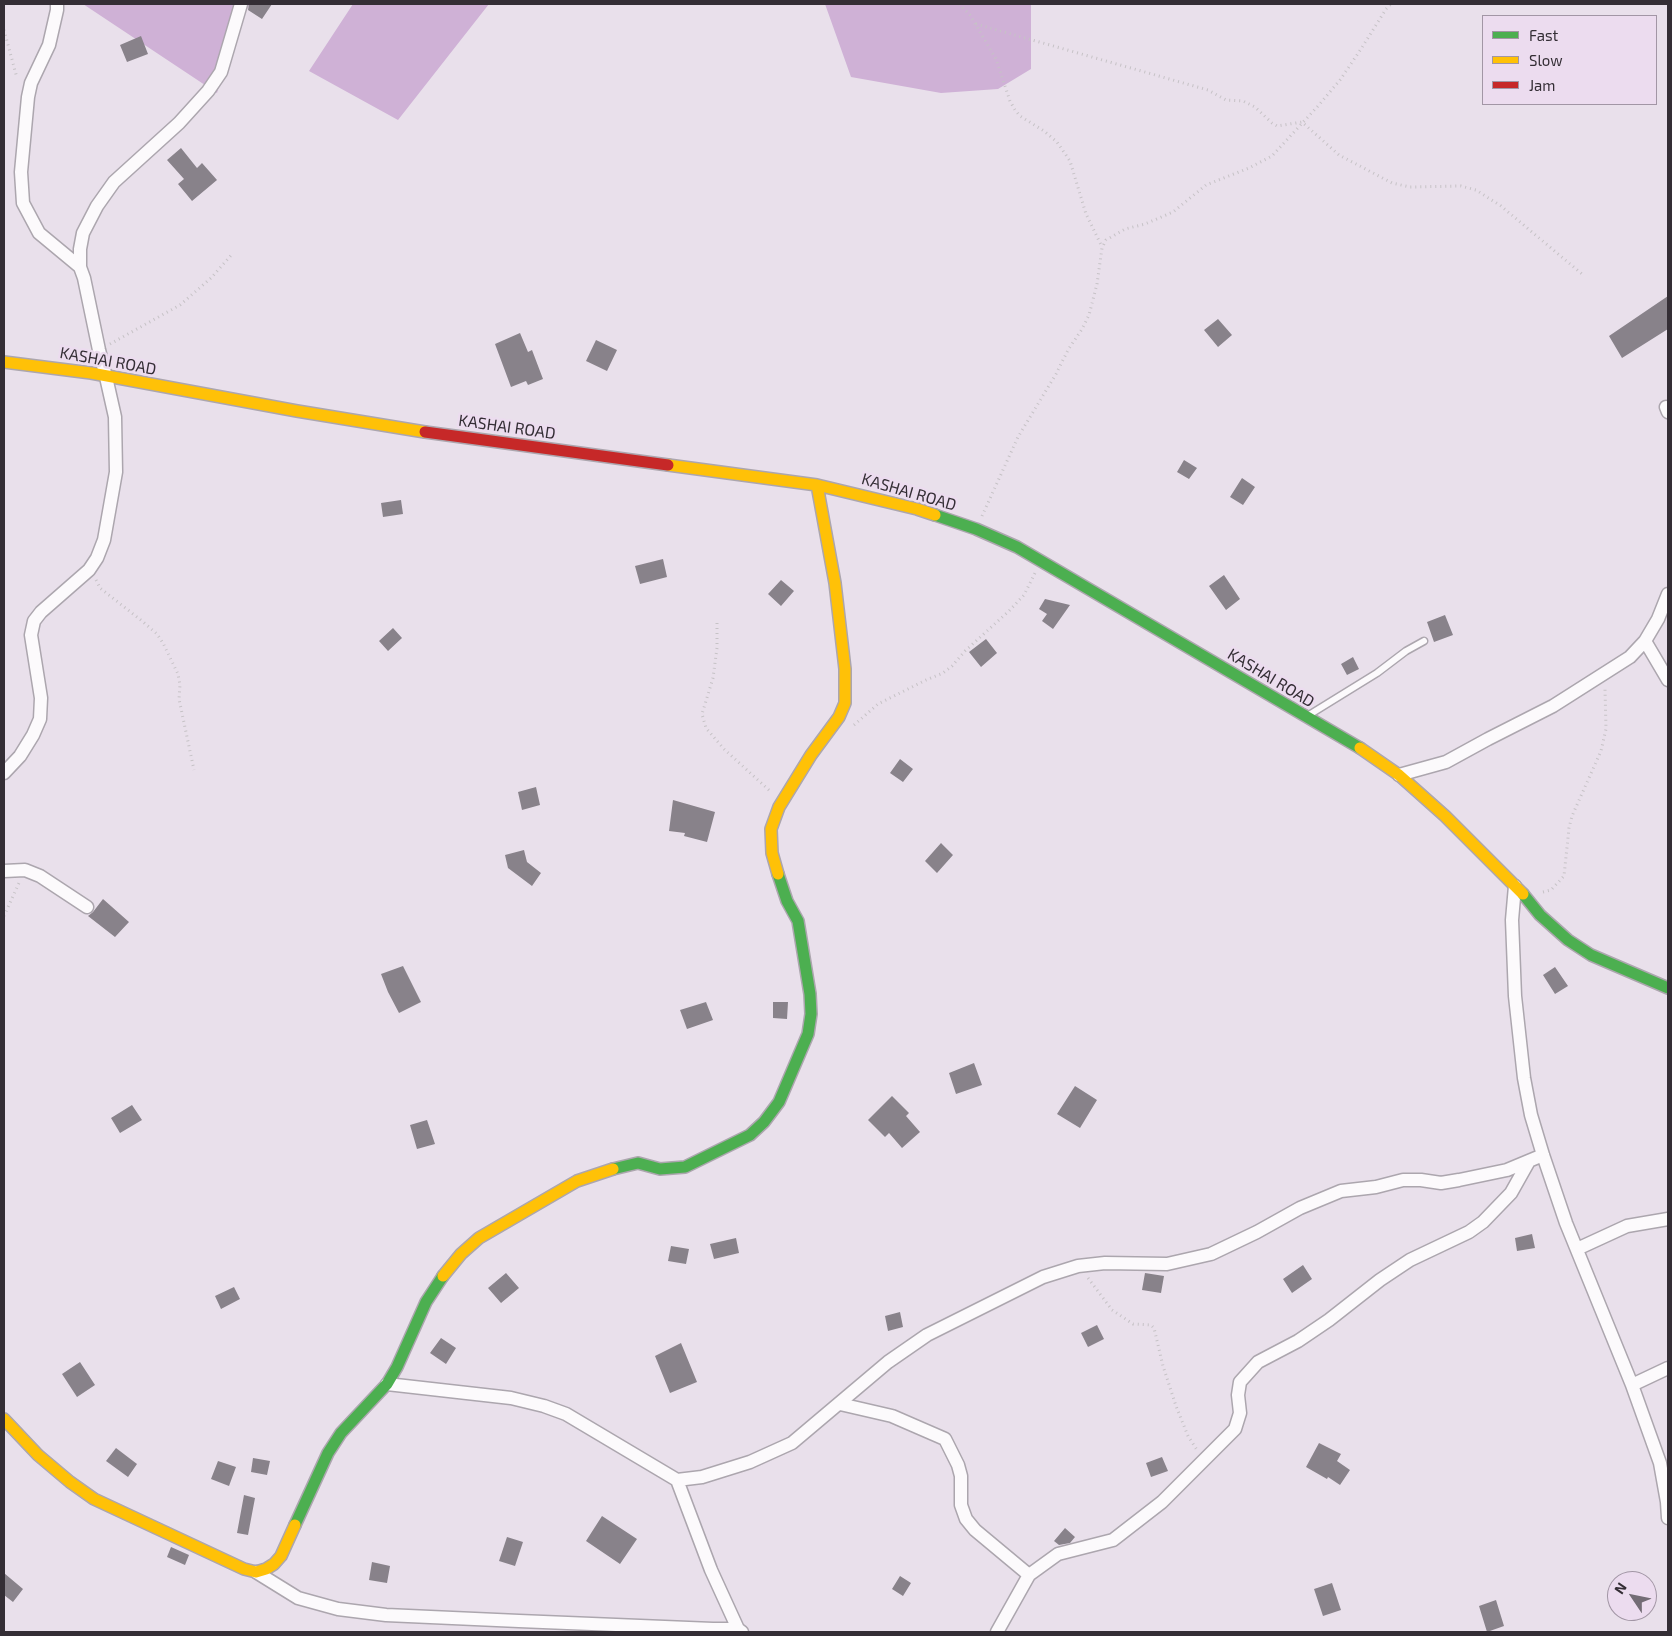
<!DOCTYPE html>
<style>
body{margin:0}
#map{position:relative;width:1672px;height:1636px;overflow:hidden;background:#e9e0eb;font-family:"Exo 2",sans-serif}
canvas{display:block}
.frame{position:absolute;inset:0;border:5px solid #342e35;pointer-events:none}
.legend{position:absolute;left:1482px;top:15px;width:175px;height:90px;box-sizing:border-box;background:#ecdcef;border:1px solid #a296a5;margin:0;padding:6px 9px;list-style:none;font-size:15px;color:#342e35}
.legend li{display:flex;align-items:center;gap:10px;height:25px}
.legend b{width:25px;border:1px solid #a296a5}
.north{position:absolute;left:1607px;top:1571px;width:50px;height:50px;box-sizing:border-box;background:#ecdcef;border:1px solid #a296a5;border-radius:50%;rotate:304deg;font-size:14px;font-weight:700;line-height:20px;text-align:center;color:#342e35}
.north::after{content:'';display:block;margin:auto;width:18px;height:22px;background:#736c75;clip-path:polygon(50% 0,100% 100%,50% 72%,0 100%)}
</style>
<div id="map">
<canvas width="1672" height="1636"></canvas>
<div class="frame"></div>
<ul class="legend">
<li><b style="height:6px;background:#4caf50"></b>Fast</li>
<li><b style="height:6px;background:#ffc107"></b>Slow</li>
<li><b style="height:6px;background:#c62828"></b>Jam</li>
</ul>
<div class="north">N</div>
</div>
<script>
const c = document.querySelector('canvas').getContext('2d');
c.lineJoin = 'round';
function paint(path, color) {
  c.fillStyle = color;
  c.fill(path, 'evenodd');
}
function toPath(rows) {
  const path = new Path2D();
  for (const r of rows) {
    path.moveTo(r[0], r[1]);
    for (let i = 2; i < r.length; i += 2) path.lineTo(r[i], r[i + 1]);
  }
  return path;
}
function strokePath(path, color, width, dash) {
  c.strokeStyle = color;
  c.lineWidth = width;
  c.lineCap = dash ? 'butt' : 'round';
  c.setLineDash(dash || []);
  c.stroke(path);
}
function label(font, color, halo, rows, align = 'center') {
  c.font = font + ' "Exo 2",sans-serif';
  c.lineWidth = 5;
  c.setLineDash([]);
  c.textBaseline = 'middle';
  c.strokeStyle = halo;
  c.fillStyle = color;
  for (const [text, x, y, turn = 0] of rows) {
    c.save();
    c.translate(x, y);
    c.rotate((+turn || 0) * Math.PI / 180);
    c.textAlign = isNaN(turn) ? turn : align;
    if (halo) c.strokeText(text, 0, 0);
    c.fillText(text, 0, 0);
    c.restore();
  }
}
const forest = toPath([
 [83,4,250,4,235,30,217,93],
 [353,4,489,4,398,120,309,71],
 [825,4,1031,4,1031,69,998,89,941,93,851,77]
]);
const building = toPath([
 [249,4,272,4,262,19,248,10],
 [141,36,148,54,127,62,120,45],
 [181,148,197,168,202,163,217,180,192,201,178,184,184,179,167,160],
 [1668,296,1668,329,1622,358,1609,336],
 [1218,319,1232,335,1218,347,1204,330],
 [520,333,528,352,532,350,543,379,528,385,526,381,511,387,495,344],
 [596,340,617,350,607,371,586,361],
 [1184,460,1197,468,1189,479,1177,472],
 [1242,478,1255,487,1243,505,1230,497],
 [401,500,403,514,383,517,381,503],
 [663,559,667,577,640,584,635,566],
 [1224,575,1240,599,1226,610,1209,586],
 [781,580,794,591,781,606,768,594],
 [1045,599,1070,605,1053,629,1042,621,1047,614,1039,609],
 [1445,615,1453,635,1434,642,1427,622],
 [393,628,402,638,388,651,379,641],
 [986,639,997,653,981,667,969,652],
 [1353,657,1359,669,1347,675,1341,664],
 [900,759,913,769,903,782,890,773],
 [536,787,540,805,522,810,518,792],
 [673,800,715,812,707,842,684,836,685,833,669,831],
 [941,843,953,855,937,873,925,861],
 [524,850,527,862,541,873,532,886,508,868,505,855],
 [103,899,129,922,115,937,88,916,93,912],
 [403,966,421,1002,399,1013,388,992,381,974],
 [1555,967,1568,986,1555,994,1543,975],
 [706,1002,713,1020,687,1029,680,1010],
 [773,1002,788,1002,787,1019,773,1018],
 [974,1063,982,1085,956,1094,949,1073],
 [1075,1086,1097,1100,1080,1128,1057,1114],
 [892,1096,909,1113,906,1116,920,1132,902,1148,889,1133,885,1137,868,1120],
 [132,1105,142,1120,120,1133,111,1118],
 [427,1120,435,1144,417,1149,410,1125],
 [1532,1234,1535,1248,1517,1251,1515,1238],
 [736,1238,739,1253,714,1259,710,1244],
 [671,1246,689,1249,686,1264,668,1261],
 [1303,1265,1312,1279,1292,1293,1283,1279],
 [506,1273,519,1288,501,1303,488,1288],
 [1145,1273,1164,1276,1161,1293,1142,1290],
 [234,1287,240,1299,221,1309,215,1296],
 [900,1312,903,1327,888,1331,885,1316],
 [1097,1325,1104,1339,1088,1347,1081,1333],
 [441,1338,456,1348,446,1364,430,1353],
 [681,1343,697,1382,670,1393,655,1356],
 [80,1362,95,1385,77,1397,62,1374],
 [1319,1443,1341,1454,1337,1461,1350,1470,1340,1485,1328,1477,1327,1479,1306,1467],
 [116,1448,137,1464,128,1477,106,1461],
 [1162,1457,1168,1471,1151,1477,1146,1463],
 [253,1458,270,1461,267,1475,251,1472],
 [218,1461,236,1467,229,1486,211,1479],
 [244,1495,255,1498,248,1535,237,1533],
 [602,1516,637,1539,620,1564,586,1541],
 [1065,1528,1075,1537,1070,1543,1059,1545,1054,1541],
 [507,1537,523,1542,515,1566,499,1561],
 [171,1547,189,1555,185,1565,167,1557],
 [372,1562,390,1566,387,1583,369,1580],
 [4,1573,23,1589,13,1602,4,1595],
 [900,1576,911,1583,903,1596,892,1589],
 [1332,1583,1341,1610,1323,1616,1314,1589],
 [1496,1600,1504,1626,1487,1632,1479,1606]
]);
const path = toPath([
 [959,4,970,15,996,59,1010,101,1015,110,1020,116,1044,131,1057,142,1070,161,1086,214,1102,247],
 [976,24,1208,90,1226,100,1243,101,1255,107,1272,123,1277,126,1302,122,1339,155,1392,183,1410,187,1461,186,1476,190,1501,206,1582,274],
 [4,30,17,78],
 [110,344,180,305,211,278,233,253],
 [982,516,1018,437,1056,374,1068,350,1082,329,1089,315,1097,284,1102,248,1106,240,1125,229,1145,224,1173,212,1206,185,1249,168,1272,156,1318,106,1340,80,1361,49,1386,9,1391,4],
 [96,580,100,588,142,621,157,634,163,643,178,674,180,685,179,699,194,770],
 [717,623,717,648,713,678,702,714,706,728,724,749,770,791],
 [854,725,878,704,926,680,943,673,952,666,965,651,1009,611,1024,595,1035,573],
 [1543,892,1551,890,1564,876,1569,828,1572,816,1601,751,1606,729,1605,689],
 [4,916,19,883],
 [1088,1278,1112,1310,1133,1324,1151,1325,1154,1328,1163,1366,1176,1406,1188,1436,1197,1450]
]);
const lane = toPath([
 [1309,715,1377,673,1406,651,1424,641]
]);
const street = toPath([
 [80,267,80,249,83,233,97,206,114,182,179,123,208,91,221,72,241,4],
 [1666,407,1668,412],
 [1645,641,1668,680],
 [4,773,20,756,33,735,40,719,41,698,31,635,34,621,41,612,89,570,97,558,104,540,116,472,115,417,106,377,99,350,84,278,80,267,39,233,23,203,21,172,28,97,31,83,49,45,57,10,57,4],
 [1399,775,1446,762,1488,739,1553,706,1630,657,1645,641,1658,619,1668,594],
 [4,871,25,870,40,876,87,907],
 [1515,886,1512,920,1515,996,1524,1078,1531,1115,1543,1155,1566,1223,1632,1385,1660,1463,1667,1502,1668,1518],
 [1577,1249,1627,1226,1668,1219],
 [387,1384,511,1398,544,1406,566,1414,677,1480,711,1570,738,1629,742,1632],
 [1632,1385,1668,1368],
 [840,1404,892,1416,945,1439,958,1465,961,1476,961,1505,966,1519,975,1530,1029,1575],
 [677,1480,702,1477,750,1462,792,1443,888,1362,927,1335,1043,1277,1078,1266,1105,1263,1167,1264,1211,1254,1257,1232,1300,1208,1341,1191,1376,1187,1403,1180,1421,1180,1441,1183,1459,1180,1507,1170,1543,1155],
 [256,1572,298,1598,338,1609,386,1615,519,1621,713,1629,738,1629],
 [997,1632,1029,1575,1058,1554,1113,1540,1162,1502,1235,1429,1240,1413,1238,1395,1240,1382,1258,1362,1298,1341,1329,1320,1380,1280,1410,1260,1469,1232,1483,1222,1511,1193,1529,1161]
]);
const fast = toPath([
 [935,515,976,529,1017,547,1360,748],
 [1523,894,1540,915,1568,940,1591,955,1668,988],
 [613,1169,638,1163,660,1169,685,1167,750,1135,764,1122,779,1102,808,1034,811,1014,810,994,798,921,787,901,778,874],
 [295,1525,328,1453,341,1433,387,1384,397,1367,426,1302,443,1276]
]);
const slow = toPath([
 [4,362,91,373,297,411,425,432],
 [668,465,817,485,917,509,935,515],
 [1360,748,1399,775,1445,816,1523,894],
 [778,874,772,853,771,829,779,807,811,755,839,717,845,703,845,669,835,583,817,485],
 [443,1276,461,1254,479,1238,577,1181,613,1169],
 [4,1419,38,1455,70,1482,94,1499,244,1569,256,1572,266,1569,274,1564,281,1556,295,1525]
]);
const jam = toPath([
 [425,432,668,465]
]);
const streetNames = [
 ["KASHAI ROAD",108,361,10],
 ["KASHAI ROAD",507,427,8],
 ["KASHAI ROAD",909,492,16],
 ["KASHAI ROAD",1271,678,31]
];
paint(forest, '#cfb1d6');
paint(building, '#88828a');
strokePath(lane, '#aca6ae', 9);
strokePath(street, '#aca6ae', 15);
strokePath(fast, '#aca6ae', 14);
strokePath(slow, '#aca6ae', 14);
strokePath(jam, '#aca6ae', 14);
strokePath(path, '#c6c2c6', 3, [1, 4]);
strokePath(lane, '#fcfafc', 6);
strokePath(street, '#fcfafc', 12);
strokePath(fast, '#4caf50', 11);
strokePath(slow, '#ffc107', 11);
strokePath(jam, '#c62828', 11);
label('16px', '#342e35', '#ecdcef', streetNames);
</script>
